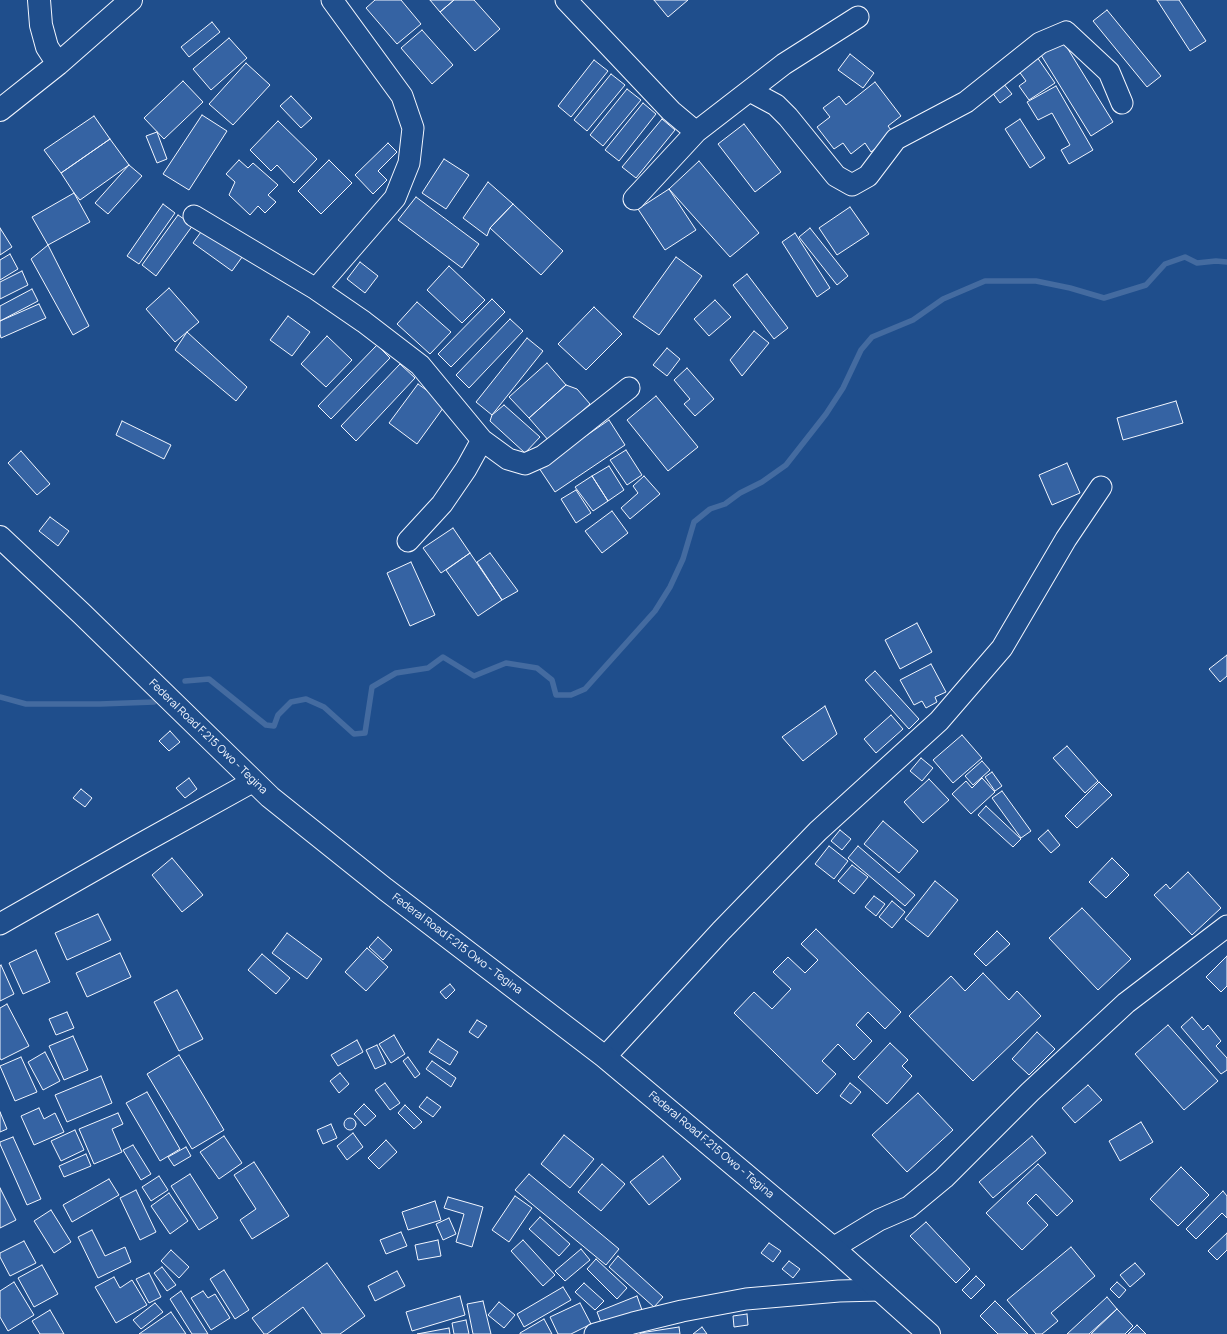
<!DOCTYPE html>
<style>
body{margin:0}
canvas{display:block;background:#1f4e8c}
</style>
<canvas width="1227" height="1334"></canvas>
<script>
const c = document.querySelector('canvas').getContext('2d');
c.lineJoin = 'round';
function toPath(rows) {
  const path = new Path2D();
  for (const r of rows) {
    if (r.length === 3) {
      path.moveTo(r[0] + r[2], r[1]);
      path.arc(r[0], r[1], r[2], 0, 2 * Math.PI);
      continue;
    }
    path.moveTo(r[0], r[1]);
    for (let i = 2; i < r.length; i += 2) path.lineTo(r[i], r[i + 1]);
  }
  return path;
}
function strokePath(path, color, width, dash) {
  c.strokeStyle = color;
  c.lineWidth = width;
  c.lineCap = dash ? 'butt' : 'round';
  c.setLineDash(dash || []);
  c.stroke(path);
}
function paint(path, color) {
  c.fillStyle = color;
  c.fill(path, 'evenodd');
}
function label(font, color, halo, rows, align = 'center') {
  c.font = font + ' Manrope,sans-serif';
  c.lineWidth = 3;
  c.setLineDash([]);
  c.textBaseline = 'middle';
  c.strokeStyle = halo;
  c.fillStyle = color;
  for (const [text, x, y, turn = 0] of rows) {
    c.save();
    c.translate(x, y);
    c.rotate((+turn || 0) * Math.PI / 180);
    c.textAlign = isNaN(turn) ? turn : align;
    if (halo) c.strokeText(text, 0, 0);
    c.fillText(text, 0, 0);
    c.restore();
  }
}
const stream = toPath([
 [185,681,209,679,266,725,274,726,278,715,291,702,306,699,324,707,354,734,365,733,372,687,396,673,428,668,443,657,474,676,506,663,537,668,552,680,556,695,571,695,585,689,655,611,670,587,683,559,694,522,710,509,725,504,740,493,762,482,786,465,826,414,843,388,861,350,872,337,913,320,943,299,985,281,1036,281,1070,288,1104,298,1146,285,1165,264,1185,257,1197,263,1216,261,1227,262],
 [0,697,26,704,100,704,154,702]
]);
const building = toPath([
 [375,0,401,0,421,24,397,44,366,8,375,0],
 [430,0,454,0,440,12,430,0],
 [454,0,474,0,500,29,475,51,440,12,454,0],
 [654,0,688,0,668,17,654,0],
 [1157,0,1179,0,1206,41,1190,51,1157,0],
 [1107,10,1161,76,1147,87,1093,21,1107,10],
 [212,22,220,32,189,57,181,47,212,22],
 [422,30,453,65,432,84,401,48,422,30],
 [229,38,247,58,211,90,193,69,229,38],
 [1063,41,1113,122,1091,136,1041,55,1063,41],
 [850,54,874,73,863,88,838,70,850,54],
 [1037,57,1055,83,1029,100,1019,86,1026,81,1018,70,1037,57],
 [594,60,608,71,571,117,558,106,594,60],
 [246,63,270,85,233,125,209,104,246,63],
 [611,74,625,85,587,131,574,120,611,74],
 [183,81,203,102,164,139,144,118,183,81],
 [875,82,901,116,888,126,894,134,871,152,865,143,851,154,843,143,834,149,817,127,830,117,823,108,839,96,846,105,875,82],
 [1003,83,1012,94,1000,103,992,92,1003,83],
 [1056,86,1093,150,1069,164,1061,150,1070,145,1052,113,1038,120,1027,102,1056,86],
 [627,89,641,100,603,146,590,135,627,89],
 [291,96,312,118,301,128,280,106,291,96],
 [643,103,656,114,619,161,605,150,643,103],
 [202,115,227,131,189,190,163,174,202,115],
 [94,116,110,139,61,173,44,150,94,116],
 [662,119,675,130,636,178,622,167,662,119],
 [1020,119,1045,158,1030,168,1005,129,1020,119],
 [278,121,317,159,294,183,277,165,271,171,250,150,278,121],
 [744,124,781,172,755,192,718,144,744,124],
 [157,132,167,159,157,163,146,136,157,132],
 [110,139,129,165,80,200,74,193,61,173,110,139],
 [388,143,397,152,378,171,387,180,373,194,355,175,388,143],
 [444,159,469,175,446,209,422,193,444,159],
 [239,160,248,168,253,163,278,185,268,195,276,202,265,213,258,206,250,215,229,195,235,182,226,174,239,160],
 [329,160,352,183,321,214,298,191,329,160],
 [699,161,759,233,730,257,669,189,699,161],
 [129,165,142,176,108,214,95,203,129,165],
 [488,182,513,204,490,228,487,236,463,218,488,182],
 [669,189,696,230,665,250,638,209,669,189],
 [74,193,90,222,48,245,32,217,74,193],
 [416,197,479,244,462,268,398,220,416,197],
 [163,204,175,213,139,264,127,256,163,204],
 [513,204,563,251,541,275,490,228,513,204],
 [850,207,869,234,837,255,819,228,850,207],
 [178,215,193,225,156,276,142,265,178,215],
 [206,225,245,253,232,271,193,243,206,225],
 [0,228,12,247,0,255,0,228],
 [810,228,848,276,837,285,799,237,810,228],
 [795,233,830,288,817,297,782,242,795,233],
 [48,245,89,326,73,335,31,259,48,245],
 [10,254,18,269,0,280,0,260,10,254],
 [676,257,702,276,659,335,633,317,676,257],
 [360,262,378,276,365,293,347,279,360,262],
 [449,266,485,300,462,323,427,290,449,266],
 [22,271,28,285,0,299,0,282,22,271],
 [747,274,788,328,774,339,733,285,747,274],
 [169,288,199,322,175,342,146,309,169,288],
 [32,289,38,301,0,321,0,306,32,289],
 [492,299,505,312,451,367,438,354,492,299],
 [715,300,731,317,709,336,694,319,715,300],
 [417,302,451,332,430,354,397,324,417,302],
 [39,304,46,318,1,338,0,334,0,321,39,304],
 [594,307,622,334,586,370,558,344,594,307],
 [288,316,310,332,292,356,270,340,288,316],
 [510,319,523,331,469,388,456,375,510,319],
 [754,331,769,343,742,376,730,360,754,331],
 [187,332,247,387,236,401,175,350,187,332],
 [327,336,352,360,326,387,301,364,327,336],
 [527,338,543,351,492,415,476,402,527,338],
 [377,345,390,358,331,419,318,406,377,345],
 [667,348,680,359,667,376,653,365,667,348],
 [547,363,566,385,529,418,509,397,547,363],
 [400,364,415,378,356,441,341,426,400,364],
 [687,368,714,399,695,416,684,404,690,399,674,380,687,368],
 [418,384,446,404,417,444,389,423,418,384],
 [566,385,577,389,590,404,549,441,529,418,566,385],
 [656,396,698,447,668,471,627,420,656,396],
 [1176,401,1183,423,1123,440,1117,418,1176,401],
 [504,405,540,437,525,453,490,421,492,415,504,405],
 [609,420,625,445,555,492,539,468,609,420],
 [122,421,171,445,164,459,116,435,122,421],
 [626,450,642,475,627,485,610,460,626,450],
 [21,451,50,484,37,495,8,463,21,451],
 [1067,463,1080,493,1052,505,1039,475,1067,463],
 [609,466,624,490,608,501,592,476,609,466],
 [592,476,608,501,593,511,575,487,592,476],
 [644,476,660,494,630,519,621,508,638,493,633,486,644,476],
 [576,490,591,513,576,523,561,499,576,490],
 [612,511,628,533,602,553,585,531,612,511],
 [50,517,69,531,58,546,39,531,50,517],
 [453,528,470,553,441,573,423,548,453,528],
 [470,553,502,600,478,616,446,570,470,553],
 [490,553,518,591,502,600,477,562,490,553],
 [411,562,435,615,410,626,387,573,411,562],
 [917,623,932,652,900,669,885,640,917,623],
 [1227,655,1227,676,1220,682,1209,669,1227,655],
 [931,664,946,692,935,697,937,702,926,708,922,701,914,705,900,680,931,664],
 [875,671,919,719,909,729,865,680,875,671],
 [825,706,837,734,803,761,782,737,825,706],
 [891,715,903,729,876,753,864,739,891,715],
 [170,731,180,742,169,751,159,741,170,731],
 [962,735,982,758,953,783,933,760,962,735],
 [1067,746,1098,781,1085,793,1053,758,1067,746],
 [921,758,933,768,922,781,910,771,921,758],
 [982,761,990,770,973,785,965,776,982,761],
 [992,772,1002,786,995,791,985,777,992,772],
 [189,778,197,789,185,798,176,788,189,778],
 [982,778,995,792,971,814,952,794,966,781,972,788,982,778],
 [929,779,949,800,923,823,904,802,929,779],
 [1099,782,1112,795,1077,828,1065,816,1099,782],
 [81,789,92,798,85,807,73,798,81,789],
 [1002,791,1031,831,1021,838,992,798,1002,791],
 [986,806,1021,839,1013,847,978,815,986,806],
 [883,821,918,851,899,873,864,844,883,821],
 [840,830,851,839,842,850,831,841,840,830],
 [1048,830,1060,845,1051,853,1038,839,1048,830],
 [829,846,848,861,834,879,815,864,829,846],
 [858,846,915,895,905,906,848,858,858,846],
 [172,858,203,895,182,912,152,875,172,858],
 [1112,858,1129,875,1106,898,1089,882,1112,858],
 [852,865,868,877,854,894,838,881,852,865],
 [1188,872,1221,908,1192,935,1154,895,1166,884,1170,889,1188,872],
 [935,881,958,900,928,937,905,919,935,881],
 [874,896,885,904,876,916,865,907,874,896],
 [892,901,905,912,892,928,879,917,892,901],
 [1082,908,1131,959,1098,990,1049,938,1082,908],
 [98,914,111,940,67,960,55,933,98,914],
 [816,929,901,1012,885,1029,868,1012,856,1025,872,1041,854,1060,838,1044,822,1061,836,1074,817,1094,734,1013,754,992,772,1009,791,989,773,972,788,957,805,973,818,960,801,944,816,929],
 [997,931,1010,944,986,966,974,954,997,931],
 [287,933,322,959,307,979,272,953,287,933],
 [378,937,392,950,383,960,369,947,378,937],
 [367,948,388,967,366,991,345,972,367,948],
 [36,950,50,982,23,994,9,963,36,950],
 [120,953,131,977,87,997,76,973,120,953],
 [262,954,290,978,276,994,248,970,262,954],
 [1227,956,1227,986,1221,992,1206,977,1227,956],
 [1,965,14,994,0,1001,0,966,1,965],
 [983,973,1009,1000,1017,991,1041,1016,973,1081,909,1016,951,976,965,991,983,973],
 [450,984,455,990,446,999,440,992,450,984],
 [177,990,203,1039,179,1051,154,1002,177,990],
 [7,1004,29,1046,1,1060,0,1058,0,1008,7,1004],
 [67,1012,74,1028,56,1035,49,1019,67,1012],
 [1192,1017,1203,1030,1208,1025,1221,1041,1216,1046,1227,1058,1227,1070,1221,1074,1181,1027,1192,1017],
 [477,1020,487,1026,478,1038,469,1032,477,1020],
 [1168,1025,1218,1081,1184,1110,1135,1054,1168,1025],
 [1037,1032,1055,1049,1029,1075,1012,1059,1037,1032],
 [394,1035,405,1054,391,1063,379,1044,394,1035],
 [73,1036,88,1070,64,1080,49,1046,73,1036],
 [438,1039,458,1052,450,1065,429,1052,438,1039],
 [357,1040,363,1052,338,1066,331,1055,357,1040],
 [890,1043,908,1060,902,1066,912,1076,887,1104,858,1077,890,1043],
 [377,1045,386,1064,375,1069,366,1050,377,1045],
 [45,1052,60,1081,43,1090,28,1062,45,1052],
 [179,1055,224,1130,192,1149,147,1074,179,1055],
 [21,1057,37,1092,15,1101,0,1066,21,1057],
 [408,1057,420,1074,415,1078,403,1061,408,1057],
 [432,1061,456,1078,451,1087,426,1069,432,1061],
 [340,1073,349,1084,339,1093,330,1081,340,1073],
 [101,1076,112,1103,67,1122,55,1095,101,1076],
 [385,1083,400,1103,390,1110,375,1090,385,1083],
 [850,1083,861,1092,851,1104,840,1096,850,1083],
 [1088,1085,1102,1100,1075,1123,1062,1108,1088,1085],
 [147,1092,180,1149,160,1161,126,1103,147,1092],
 [918,1093,953,1130,907,1172,872,1135,918,1093],
 [427,1097,441,1107,433,1117,419,1107,427,1097],
 [364,1104,376,1116,365,1126,354,1114,364,1104],
 [405,1105,422,1122,414,1129,398,1113,405,1105],
 [39,1108,44,1119,55,1113,64,1132,34,1145,21,1116,39,1108],
 [0,1112,7,1129,0,1132,0,1112],
 [118,1113,123,1124,112,1129,122,1152,94,1164,79,1129,118,1113],
 [350,1124,6],
 [1141,1122,1153,1142,1120,1161,1109,1141,1141,1122],
 [331,1124,337,1138,323,1144,317,1130,331,1124],
 [75,1130,84,1150,61,1161,51,1141,75,1130],
 [353,1133,363,1147,347,1160,337,1146,353,1133],
 [564,1135,594,1159,570,1188,541,1164,564,1135],
 [224,1136,242,1163,219,1179,200,1152,224,1136],
 [1032,1136,1046,1153,993,1198,979,1182,1032,1136],
 [13,1137,41,1199,27,1205,0,1144,0,1142,13,1137],
 [386,1140,397,1152,379,1169,368,1158,386,1140],
 [133,1145,151,1174,141,1180,123,1150,133,1145],
 [186,1147,191,1156,174,1166,168,1157,186,1147],
 [86,1154,91,1166,64,1177,59,1166,86,1154],
 [663,1156,681,1179,649,1205,630,1182,663,1156],
 [254,1162,289,1216,252,1239,240,1220,256,1209,234,1175,254,1162],
 [602,1164,625,1184,601,1211,578,1192,602,1164],
 [1038,1164,1073,1201,1057,1216,1036,1194,1027,1203,1048,1225,1022,1250,986,1213,1038,1164],
 [1181,1167,1209,1195,1178,1226,1150,1199,1181,1167],
 [190,1174,218,1218,199,1230,171,1186,190,1174],
 [529,1174,619,1249,606,1265,515,1190,529,1174],
 [159,1176,168,1190,151,1201,142,1187,159,1176],
 [109,1179,119,1195,72,1222,63,1205,109,1179],
 [0,1188,16,1220,0,1228,0,1188],
 [136,1190,156,1232,140,1240,120,1198,136,1190],
 [1223,1191,1227,1196,1227,1218,1222,1213,1196,1239,1186,1229,1223,1191],
 [169,1193,188,1221,170,1234,151,1206,169,1193],
 [515,1196,532,1208,509,1242,492,1230,515,1196],
 [448,1197,483,1207,472,1247,456,1242,464,1214,444,1208,448,1197],
 [435,1201,441,1220,408,1230,402,1212,435,1201],
 [51,1210,71,1242,54,1253,34,1221,51,1210],
 [540,1217,570,1244,559,1256,529,1229,540,1217],
 [449,1218,456,1234,443,1240,436,1224,449,1218],
 [926,1222,970,1269,956,1283,910,1236,926,1222],
 [92,1230,105,1256,125,1247,131,1262,98,1278,78,1237,92,1230],
 [401,1232,407,1246,386,1254,380,1240,401,1232],
 [1227,1233,1227,1250,1217,1260,1208,1251,1227,1233],
 [438,1240,441,1256,418,1260,415,1245,438,1240],
 [523,1240,555,1275,543,1286,511,1251,523,1240],
 [24,1241,36,1263,10,1276,0,1257,0,1253,24,1241],
 [769,1243,781,1251,773,1262,761,1253,769,1243],
 [1071,1247,1095,1276,1051,1313,1058,1321,1042,1334,1036,1334,1007,1300,1071,1247],
 [581,1249,590,1260,565,1281,555,1271,581,1249],
 [171,1250,189,1267,179,1278,161,1261,171,1250],
 [618,1256,663,1297,654,1307,609,1267,618,1256],
 [596,1259,627,1288,617,1299,587,1269,596,1259],
 [789,1261,800,1269,793,1278,782,1269,789,1261],
 [327,1263,365,1316,340,1334,322,1334,303,1307,267,1334,264,1334,252,1318,327,1263],
 [1135,1263,1145,1274,1130,1287,1120,1275,1135,1263],
 [42,1265,58,1294,34,1307,18,1278,42,1265],
 [162,1267,176,1285,167,1291,154,1273,162,1267],
 [224,1270,249,1310,235,1319,210,1279,224,1270],
 [397,1271,405,1286,375,1301,368,1286,397,1271],
 [149,1273,161,1297,149,1303,136,1279,149,1273],
 [976,1276,985,1285,971,1299,962,1290,976,1276],
 [114,1277,120,1288,132,1280,147,1305,116,1323,95,1287,114,1277],
 [14,1282,34,1315,8,1331,0,1317,0,1291,14,1282],
 [1117,1282,1126,1290,1119,1298,1110,1289,1117,1282],
 [584,1283,604,1301,595,1310,575,1292,584,1283],
 [563,1287,571,1300,524,1327,517,1314,563,1287],
 [181,1291,208,1334,192,1334,170,1299,181,1291],
 [203,1291,208,1298,215,1294,230,1318,211,1330,191,1298,203,1291],
 [460,1296,465,1315,412,1331,406,1312,460,1296],
 [637,1296,642,1310,602,1325,597,1312,637,1296],
 [1107,1297,1117,1309,1089,1334,1067,1334,1107,1297],
 [483,1301,491,1334,473,1334,467,1304,483,1301],
 [995,1301,1028,1334,998,1334,980,1316,995,1301],
 [499,1302,515,1315,504,1328,488,1315,499,1302],
 [155,1303,163,1312,141,1329,133,1320,155,1303],
 [580,1303,591,1324,571,1334,558,1334,550,1317,580,1303],
 [1117,1309,1133,1326,1125,1334,1091,1334,1117,1309],
 [50,1310,64,1334,40,1334,32,1321,50,1310],
 [171,1312,186,1334,139,1334,171,1312],
 [747,1314,748,1325,734,1327,733,1316,747,1314],
 [544,1319,552,1334,520,1334,520,1333,544,1319],
 [466,1320,469,1334,454,1334,452,1323,466,1320],
 [1137,1325,1146,1334,1128,1334,1137,1325],
 [679,1327,680,1334,640,1334,640,1333,679,1327],
 [702,1327,707,1334,693,1334,702,1327],
 [449,1328,450,1334,417,1334,449,1328]
]);
const minor = toPath([
 [566,0,671,111,696,132],
 [750,91,776,105,788,117,836,176,852,185,868,176,896,139,966,102,1040,43,1066,32,1109,72,1122,103],
 [634,199,696,132,784,64,858,17],
 [194,216,316,289,364,322,420,365,482,440,508,459,525,464,543,456,629,388],
 [316,289,395,198,409,163,413,128,402,96,332,0],
 [408,541,442,504,466,469,482,440],
 [0,924,135,847,252,782],
 [605,1057,721,931,818,831,939,721,1002,648,1066,539,1101,487],
 [833,1248,879,1220,909,1207,944,1178,1030,1092,1126,1003,1227,926],
 [595,1334,633,1323,682,1311,746,1299,839,1291,880,1290]
]);
const major = toPath([
 [39,0,41,25,47,47,58,64],
 [0,110,58,64,131,0],
 [0,537,81,613,270,797,385,889,605,1057,833,1248,929,1334]
]);
const streetNames = [
 ["Federal Road F.215 Owo - Tegina",208,737,44],
 ["Federal Road F.215 Owo - Tegina",457,944,37],
 ["Federal Road F.215 Owo - Tegina",711,1145,40]
];
strokePath(stream, '#446ba0', 5.5);
paint(building, '#3563a3');
strokePath(building, '#f2f6ff', 1);
strokePath(minor, '#f2f6ff', 23);
strokePath(major, '#f2f6ff', 24);
strokePath(minor, '#1f4e8c', 21);
strokePath(major, '#1f4e8c', 22);
label('11px', '#f2f6ff', '#1f4e8c', streetNames);
</script>
